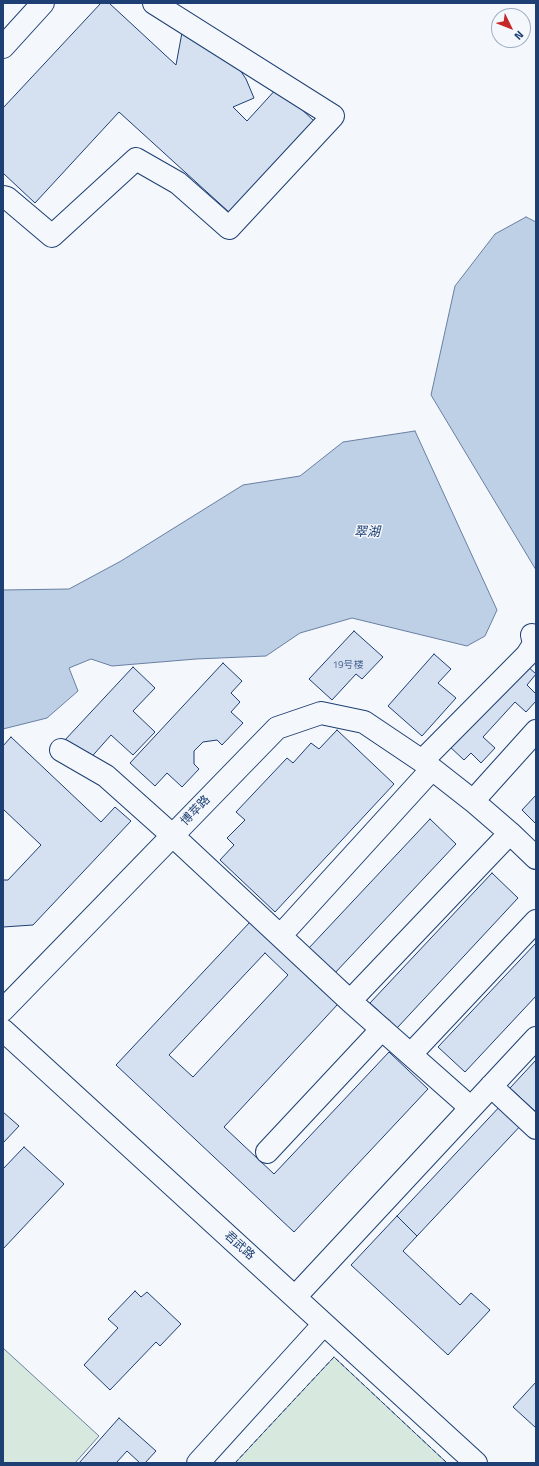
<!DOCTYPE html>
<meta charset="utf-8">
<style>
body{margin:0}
#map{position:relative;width:539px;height:1466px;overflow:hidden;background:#f4f7fb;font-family:"Titillium Web",sans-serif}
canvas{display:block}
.frame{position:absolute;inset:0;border:4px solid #1d3f73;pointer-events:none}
.north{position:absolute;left:491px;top:8px;width:40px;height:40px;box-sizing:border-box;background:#f4f7fb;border:1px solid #9eadc5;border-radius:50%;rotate:133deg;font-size:11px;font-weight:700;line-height:16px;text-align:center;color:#1d3f73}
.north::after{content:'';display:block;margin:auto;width:14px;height:18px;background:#c62828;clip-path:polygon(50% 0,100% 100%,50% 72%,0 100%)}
</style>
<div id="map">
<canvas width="539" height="1466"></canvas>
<div class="frame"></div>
<div class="north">N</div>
</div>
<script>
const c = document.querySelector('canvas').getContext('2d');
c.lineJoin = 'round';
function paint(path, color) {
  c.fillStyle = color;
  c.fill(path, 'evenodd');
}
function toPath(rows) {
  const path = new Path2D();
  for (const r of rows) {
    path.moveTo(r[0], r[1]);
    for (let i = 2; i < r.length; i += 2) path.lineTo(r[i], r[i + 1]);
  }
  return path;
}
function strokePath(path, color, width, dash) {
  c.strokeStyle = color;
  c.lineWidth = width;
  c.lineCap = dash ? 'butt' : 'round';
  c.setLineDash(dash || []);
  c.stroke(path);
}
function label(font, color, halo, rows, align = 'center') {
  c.font = font + ' "Titillium Web","Noto Sans SC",sans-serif';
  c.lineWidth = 3;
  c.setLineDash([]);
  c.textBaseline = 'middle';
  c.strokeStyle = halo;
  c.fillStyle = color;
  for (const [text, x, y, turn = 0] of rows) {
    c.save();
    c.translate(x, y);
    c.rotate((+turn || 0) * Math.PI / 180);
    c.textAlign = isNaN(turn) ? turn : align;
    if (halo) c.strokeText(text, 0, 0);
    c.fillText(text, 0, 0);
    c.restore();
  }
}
const green = toPath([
 [3,1348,99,1436,75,1463,3,1463,3,1348],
 [334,1357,447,1463,235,1463,334,1357]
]);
const water = toPath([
 [526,217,536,222,536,570,431,395,455,286,495,234,526,217],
 [415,431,497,610,485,636,467,646,352,618,300,633,266,656,196,659,112,666,91,659,69,668,78,691,47,718,3,729,3,590,69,589,121,561,243,485,300,476,343,442,415,431]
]);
const building = toPath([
 [101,3,109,3,176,65,183,27,236,64,246,79,254,98,233,107,247,121,278,87,315,122,230,213,119,112,35,203,3,173,3,108,101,3],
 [354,631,383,657,362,679,356,674,332,700,309,679,354,631],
 [434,654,451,669,438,683,456,698,422,736,388,706,434,654],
 [223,663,242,681,231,693,240,702,231,712,243,723,222,745,217,740,203,742,194,751,194,764,199,769,182,787,167,773,155,786,130,763,223,663],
 [525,664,536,674,527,685,536,694,536,701,526,712,515,702,483,737,495,748,481,763,471,753,464,760,448,745,525,664],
 [133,667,155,688,133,711,155,732,133,755,111,735,87,762,64,741,133,667],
 [337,730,394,784,275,912,220,860,234,845,227,838,245,820,236,812,287,758,293,763,311,743,319,749,337,730],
 [11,737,101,822,115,807,131,821,33,925,3,927,3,880,8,880,41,845,3,809,3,746,11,737],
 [536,795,536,824,522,810,536,795],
 [430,819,456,844,334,974,308,949,430,819],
 [492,873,518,898,397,1028,370,1003,492,873],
 [250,922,338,1004,224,1127,274,1174,389,1052,428,1089,294,1232,116,1065,250,922],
 [265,953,288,975,193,1077,169,1055,265,953],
 [536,943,536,996,465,1072,438,1047,536,943],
 [536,1060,536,1110,535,1111,510,1088,536,1060],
 [503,1103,524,1122,417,1236,397,1216,503,1103],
 [3,1112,19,1126,3,1143,3,1112],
 [24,1147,64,1184,3,1249,3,1169,24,1147],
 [397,1216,417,1236,403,1251,460,1305,471,1293,490,1310,448,1355,351,1265,397,1216],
 [135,1291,141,1297,147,1292,181,1324,160,1346,156,1342,110,1390,84,1365,118,1328,108,1319,135,1291],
 [536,1382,536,1428,513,1407,536,1382],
 [119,1418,156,1451,145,1463,140,1463,127,1451,116,1463,79,1463,119,1418]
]);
const minor = toPath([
 [3,47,43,3],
 [3,197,7,198,52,236,136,159,178,183,229,228,333,116,154,3],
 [61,750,106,776,172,835,350,1001,471,1108],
 [422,761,527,655,534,644,532,635],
 [473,801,536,731],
 [281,935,432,769],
 [350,1001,510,833],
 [3,1010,277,728,321,713,364,722,422,761,473,801,510,833,536,858],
 [3,1030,476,1463],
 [411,1054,536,921],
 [491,1086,536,1128],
 [267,1152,382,1029],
 [295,1297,536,1038],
 [198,1463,324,1324]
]);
const fence = toPath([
 [235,1463,334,1357,447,1463]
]);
const numberNames = [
 ["19号楼",348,666]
];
const streetNames = [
 ["博萃路",196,811,-46],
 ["君武路",239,1246,42]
];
const waterNames = [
 ["翠湖",367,533]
];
paint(green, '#d7e8df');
strokePath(green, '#687fa3', 1);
paint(water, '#bed0e5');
strokePath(water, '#687fa3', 1);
paint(building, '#d5e0f0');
strokePath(building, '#1d3f73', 1);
strokePath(minor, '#1d3f73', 24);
strokePath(minor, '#f4f7fb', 22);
strokePath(fence, '#1d3f73', 1, [5, 2]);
label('10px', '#4b6792', null, numberNames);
label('12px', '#1d3f73', '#f4f7fb', streetNames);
label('italic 13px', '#1d3f73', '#f4f7fb', waterNames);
</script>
